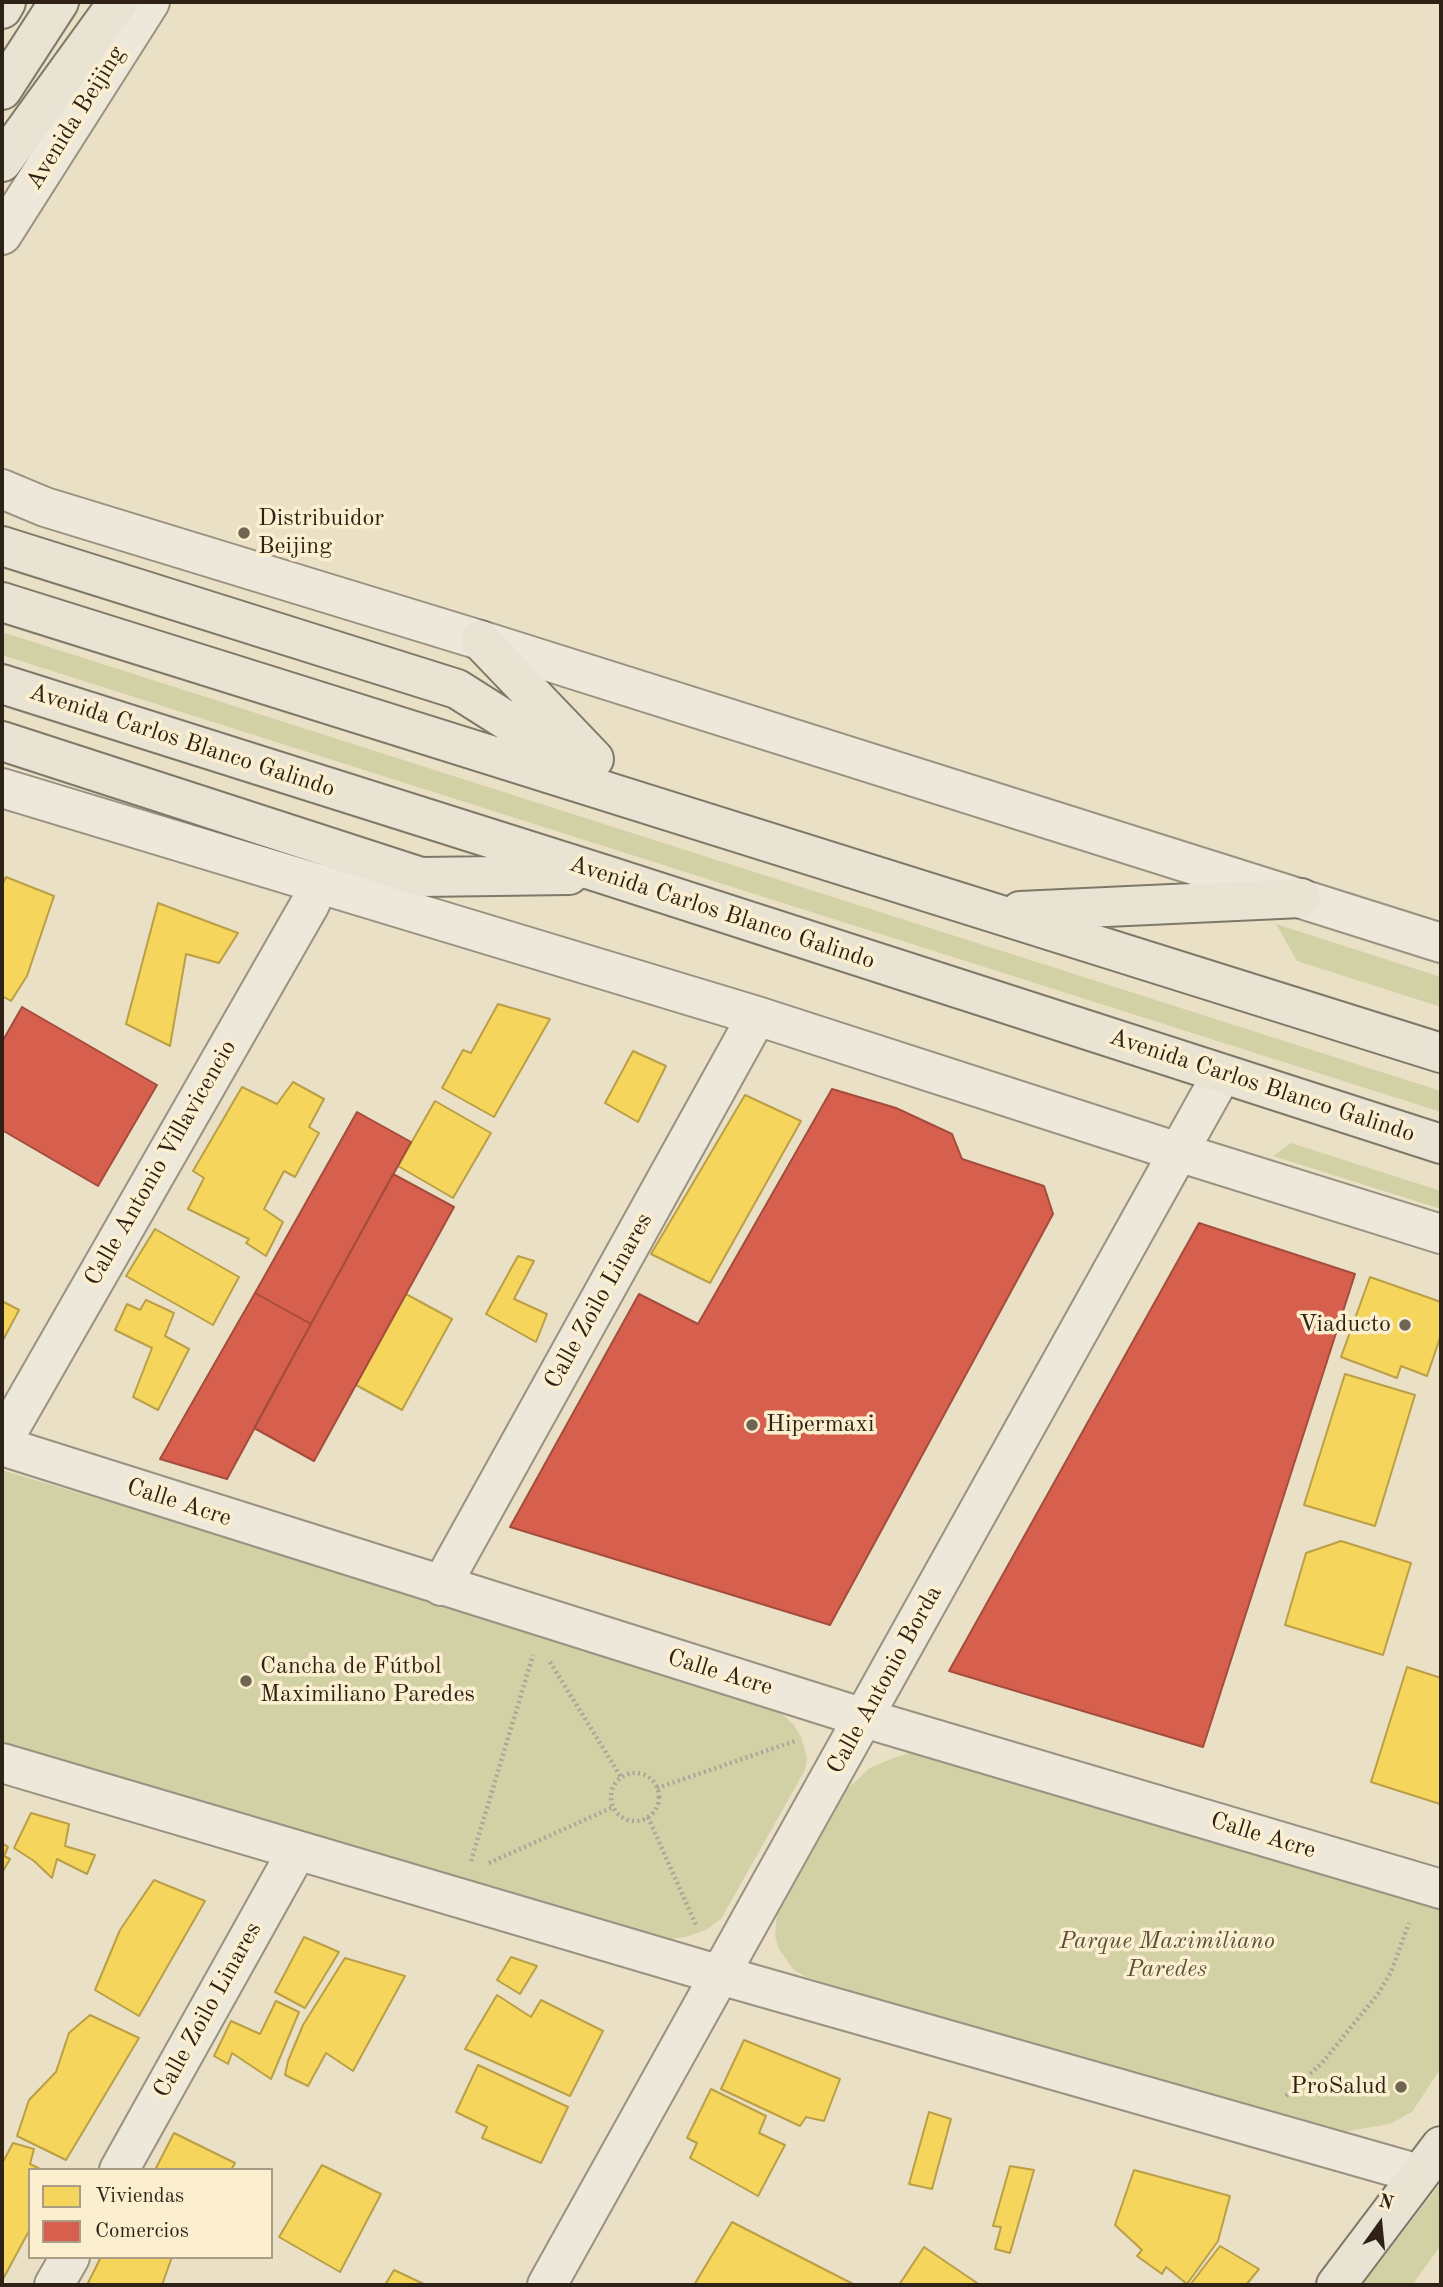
<!DOCTYPE html>
<meta charset="utf-8">
<style>
body{margin:0}
#map{position:relative;width:1443px;height:2287px;overflow:hidden;background:#eae0c5;font-family:"Old Standard TT",serif}
canvas{display:block}
.frame{position:absolute;inset:0;border:4px solid #2e2216;pointer-events:none}
.legend{position:absolute;left:28px;top:2168px;width:245px;height:91px;box-sizing:border-box;background:#fbefd0;border:2px solid #a99d86;margin:0;padding:9px 12px;list-style:none;font-size:21px;color:#2e2216}
.legend li{display:flex;align-items:center;gap:14px;height:35px}
.legend b{width:35px;border:2px solid #a99d86}
.north{position:absolute;left:1345px;top:2189px;width:70px;height:70px;-webkit-text-stroke:5px #fbefd0;paint-order:stroke;rotate:15deg;font-size:19px;font-weight:700;line-height:28px;text-align:center;color:#2e2216}
.north::after{content:'';display:block;margin:auto;width:24px;height:32px;background:#2e2216;clip-path:polygon(50% 0,100% 100%,50% 72%,0 100%)}
</style>
<div id="map">
<canvas width="1443" height="2287"></canvas>
<div class="frame"></div>
<ul class="legend">
<li><b style="height:19px;background:#f6d55c"></b>Viviendas</li>
<li><b style="height:19px;background:#d6604d"></b>Comercios</li>
</ul>
<div class="north">N</div>
</div>
<script>
const c = document.querySelector('canvas').getContext('2d');
c.lineJoin = 'round';
function paint(path, color) {
  c.fillStyle = color;
  c.fill(path, 'evenodd');
}
function toPath(rows) {
  const path = new Path2D();
  for (const r of rows) {
    if (r.length === 3) {
      path.moveTo(r[0] + r[2], r[1]);
      path.arc(r[0], r[1], r[2], 0, 2 * Math.PI);
      continue;
    }
    path.moveTo(r[0], r[1]);
    for (let i = 2; i < r.length; i += 2) path.lineTo(r[i], r[i + 1]);
  }
  return path;
}
function strokePath(path, color, width, dash) {
  c.strokeStyle = color;
  c.lineWidth = width;
  c.lineCap = dash ? 'butt' : 'round';
  c.setLineDash(dash || []);
  c.stroke(path);
}
function label(font, color, halo, rows, align = 'center') {
  c.font = font + ' "Old Standard TT",serif';
  c.lineWidth = 7;
  c.setLineDash([]);
  c.textBaseline = 'middle';
  c.strokeStyle = halo;
  c.fillStyle = color;
  for (const [text, x, y, turn = 0] of rows) {
    c.save();
    c.translate(x, y);
    c.rotate((+turn || 0) * Math.PI / 180);
    c.textAlign = isNaN(turn) ? turn : align;
    if (halo) c.strokeText(text, 0, 0);
    c.fillText(text, 0, 0);
    c.restore();
  }
}
const green = toPath([
 [2,632,1441,1091,1441,1112,2,655],
 [1276,924,1441,977,1441,1007,1297,961],
 [1291,1143,1441,1191,1441,1209,1273,1156],
 [2,1470,372,1581,780,1712,794,1725,801,1737,807,1757,805,1770,721,1919,706,1930,685,1937,670,1939,430,1871,2,1743],
 [913,1752,1441,1906,1441,2068,1412,2112,1390,2124,1347,2131,1230,2104,1125,2074,806,1977,794,1970,779,1949,775,1936,777,1914,847,1789,870,1768,893,1758],
 [1441,2183,1441,2245,1412,2285,1362,2285]
]);
const homes = toPath([
 [6,877,54,896,27,976,11,1001,2,996,2,885,6,877],
 [158,903,238,933,219,963,186,954,170,1046,126,1024,158,903],
 [498,1004,550,1019,494,1117,442,1088,463,1050,471,1053,498,1004],
 [633,1051,666,1066,638,1122,605,1103,633,1051],
 [293,1082,324,1099,309,1127,319,1133,295,1177,284,1171,264,1209,283,1222,266,1256,246,1243,249,1239,188,1209,204,1178,193,1171,242,1087,277,1104,293,1082],
 [745,1095,801,1121,710,1283,651,1254,745,1095],
 [435,1101,491,1133,453,1198,398,1166,435,1101],
 [155,1229,239,1277,213,1325,126,1276,155,1229],
 [518,1256,534,1261,514,1299,547,1314,536,1342,486,1314,518,1256],
 [1370,1277,1441,1302,1441,1335,1427,1376,1401,1366,1397,1378,1341,1357,1370,1277],
 [406,1294,452,1319,402,1410,356,1385,406,1294],
 [146,1300,174,1313,165,1336,189,1349,158,1410,133,1397,152,1348,115,1330,127,1304,140,1310,146,1300],
 [2,1301,19,1310,2,1342,2,1301],
 [1345,1374,1415,1395,1375,1526,1304,1505,1345,1374],
 [1341,1541,1411,1563,1383,1655,1285,1625,1306,1553,1341,1541],
 [1407,1667,1441,1678,1440,1804,1371,1782,1407,1667],
 [31,1813,69,1824,65,1846,95,1855,87,1874,57,1859,52,1878,34,1861,14,1848,31,1813],
 [2,1843,8,1847,4,1856,10,1859,2,1873,2,1843],
 [154,1880,205,1901,139,2016,95,1990,120,1930,154,1880],
 [304,1937,339,1952,305,2008,275,1992,304,1937],
 [511,1957,537,1966,520,1994,497,1980,511,1957],
 [345,1958,405,1976,353,2071,326,2053,308,2086,285,2075,288,2061,303,2025,345,1958],
 [497,1995,531,2017,541,2000,603,2031,570,2096,465,2049,497,1995],
 [276,2001,299,2012,271,2079,232,2053,228,2064,214,2056,231,2021,260,2034,276,2001],
 [90,2015,139,2038,66,2160,17,2136,29,2100,56,2072,69,2033,90,2015],
 [744,2040,840,2079,824,2121,806,2117,800,2126,721,2089,744,2040],
 [478,2065,568,2107,541,2163,482,2138,487,2127,456,2112,478,2065],
 [711,2089,766,2116,759,2133,785,2145,758,2196,690,2158,697,2143,687,2138,711,2089],
 [929,2112,951,2119,932,2189,909,2184,929,2112],
 [174,2133,235,2163,231,2170,155,2170,174,2133],
 [13,2143,34,2149,30,2164,42,2170,30,2170,30,2229,2,2281,2,2160,4,2160,13,2143],
 [322,2165,381,2194,340,2272,279,2237,322,2165],
 [1010,2166,1034,2170,1010,2253,995,2249,1001,2227,993,2226,1010,2166],
 [1134,2170,1230,2196,1218,2241,1187,2284,1166,2267,1162,2274,1137,2256,1142,2250,1115,2225,1134,2170],
 [732,2222,855,2285,694,2285,732,2222],
 [1220,2246,1259,2269,1246,2285,1190,2285,1220,2246],
 [924,2247,980,2285,899,2285,924,2247],
 [101,2257,172,2257,162,2285,87,2285,101,2257],
 [394,2270,426,2285,385,2285,394,2270]
]);
const shops = toPath([
 [22,1007,157,1085,98,1186,2,1130,2,1042,22,1007],
 [832,1089,896,1108,952,1134,962,1159,1044,1186,1053,1214,830,1625,510,1527,639,1294,698,1324,832,1089],
 [357,1112,411,1142,311,1324,255,1293,357,1112],
 [393,1174,454,1207,314,1461,254,1428,393,1174],
 [1199,1223,1355,1274,1203,1747,949,1671,1199,1223],
 [255,1293,311,1324,227,1479,160,1459,255,1293]
]);
const path = toPath([
 [550,1662,621,1777],
 [635,1797,24],
 [657,1788,795,1741],
 [648,1817,696,1925],
 [471,1861,533,1655],
 [489,1863,613,1807],
 [1286,2096,1322,2063,1378,1994,1391,1972,1409,1923]
]);
const minor = toPath([
 [2,235,150,2],
 [2,489,45,507,480,640,1441,943],
 [2,788,757,1016,1178,1152,1441,1234],
 [2,1442,310,904,319,883],
 [2,1446,864,1718,1441,1889],
 [441,1586,757,1016],
 [2,1763,720,1975,1419,2174],
 [119,2170,297,1851],
 [54,2285,70,2257],
 [547,2285,1222,1074]
]);
const major = toPath([
 [2,9,6,2],
 [2,90,59,2],
 [2,162,118,2]
]);
const highway = toPath([
 [2,546,457,689,588,772],
 [2,602,1441,1053],
 [480,640,594,759],
 [2,684,603,874,1441,1144],
 [2,741,421,877,569,875],
 [1020,911,1301,898],
 [1336,2285,1441,2146]
]);
const markers = [
 [244,533,7,"#706453"],
 [1405,1325,7,"#706453"],
 [752,1425,7,"#706453"],
 [246,1681,7,"#706453"],
 [1401,2087,7,"#706453"]
];
const streetNames = [
 ["Avenida Beijing",76,118,-58],
 ["Avenida Carlos Blanco Galindo",182,741,18],
 ["Avenida Carlos Blanco Galindo",722,913,18],
 ["Avenida Carlos Blanco Galindo",1262,1086,18],
 ["Calle Antonio Villavicencio",161,1163,-60],
 ["Calle Zoilo Linares",599,1301,-61],
 ["Calle Acre",179,1503,18],
 ["Calle Acre",720,1673,17],
 ["Calle Antonio Borda",885,1680,-61],
 ["Calle Acre",1263,1836,17],
 ["Calle Zoilo Linares",208,2010,-61]
];
const poiNames = [
 ["Distribuidor",258,519],
 ["Beijing",258,547],
 ["Viaducto",1391,1325,"right"],
 ["Hipermaxi",766,1425],
 ["Cancha de Fútbol",260,1667],
 ["Maximiliano Paredes",260,1695],
 ["ProSalud",1387,2087,"right"]
];
const parkNames = [
 ["Parque Maximiliano",1167,1942],
 ["Paredes",1167,1970]
];
paint(green, '#d2d1a6');
paint(homes, '#f6d55c');
strokePath(homes, '#ba9f47', 2);
paint(shops, '#d6604d');
strokePath(shops, '#a44d3c', 2);
strokePath(minor, '#999181', 42);
strokePath(major, '#7e7869', 42);
strokePath(highway, '#7e7869', 42);
strokePath(path, '#a9a499', 4.5, [2, 3.5]);
strokePath(minor, '#ede8da', 38);
strokePath(major, '#e9e3d4', 38);
strokePath(highway, '#e9e3d4', 38);
for (const [x, y, r, color] of markers) {
  const dot = new Path2D();
  dot.arc(x, y, r, 0, 2 * Math.PI);
  c.fillStyle = color;
  c.fill(dot);
  strokePath(dot, '#fbefd0', 2.5);
}
label('24px', '#2e2216', '#fbefd0', streetNames);
label('24px', '#2e2216', '#fbefd0', poiNames, 'left');
label('italic 24px', '#5a533a', '#fbefd0', parkNames);
</script>
